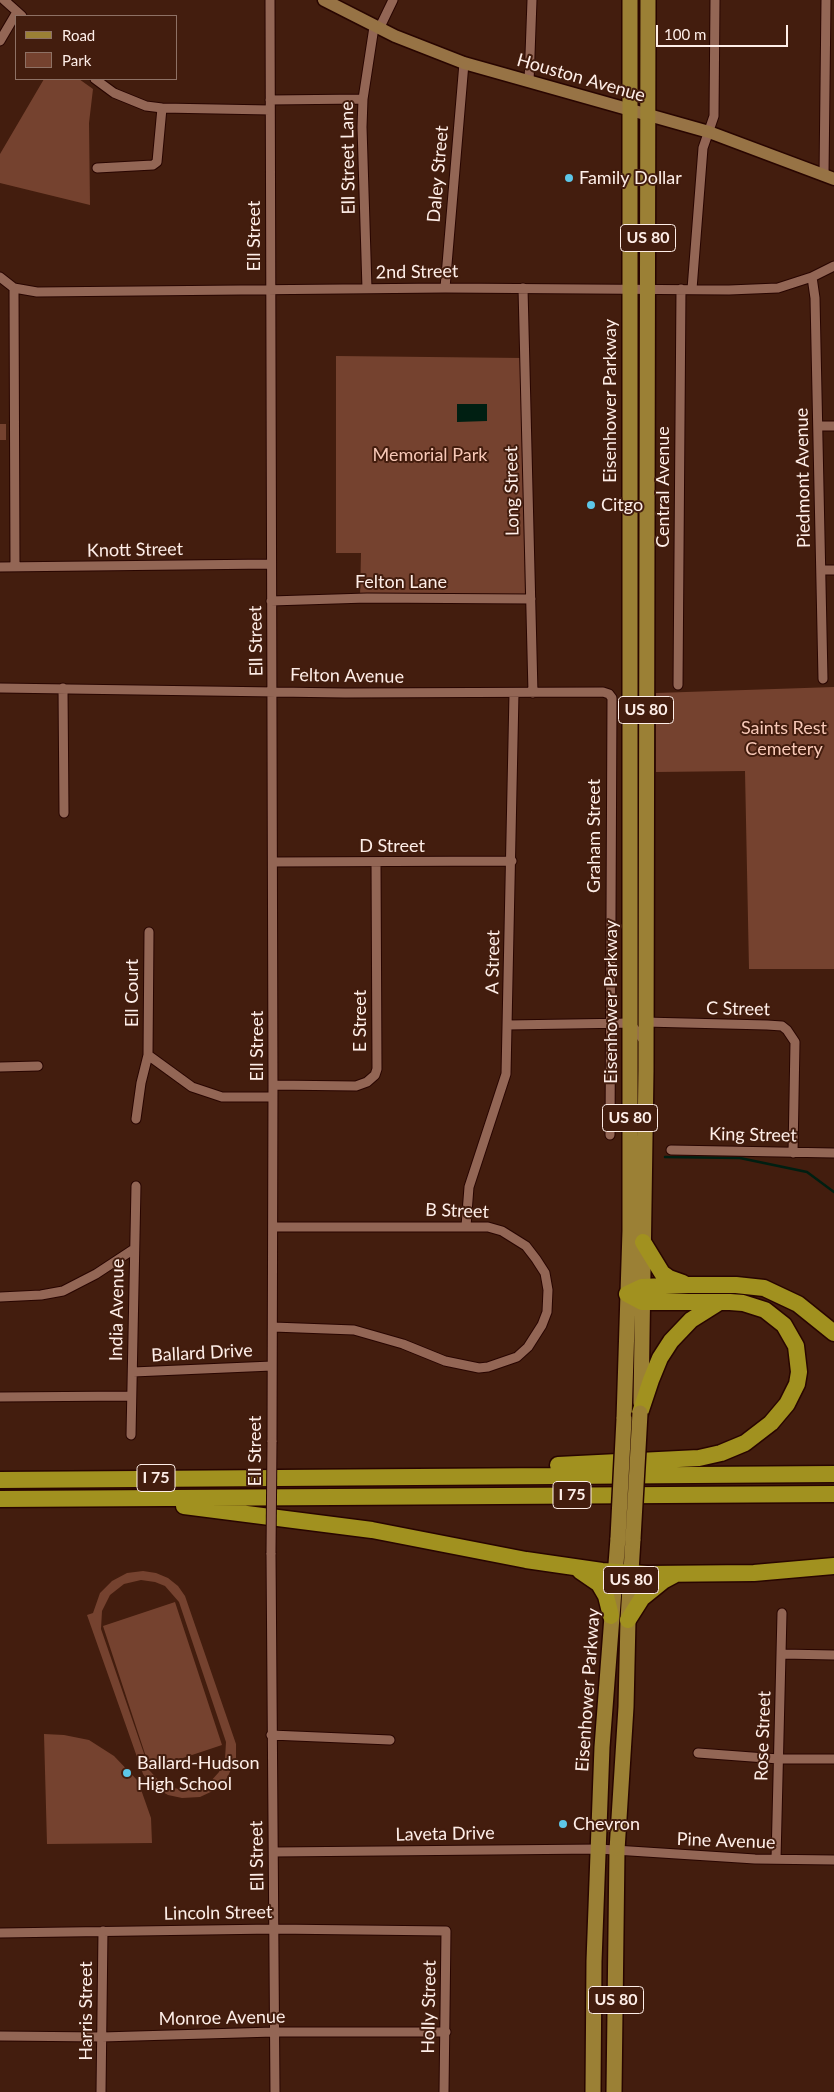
<!DOCTYPE html>
<style>
body{margin:0}
#map{position:relative;width:834px;height:2092px;overflow:hidden;background:#431d0e;font-family:Lato,sans-serif}
canvas{display:block}
.legend{position:absolute;left:15px;top:15px;width:162px;height:65px;box-sizing:border-box;background:#431d0e;border:1px solid #8e7165;margin:0;padding:6px 9px;list-style:none;font-size:15px;color:#feeee8}
.legend li{display:flex;align-items:center;gap:10px;height:25px}
.legend b{width:25px;border:1px solid #8e7165}
.scale{position:absolute;left:656px;top:25px;width:132px;height:22px;box-sizing:border-box;border:2px solid #feeee8;border-top:0;padding-left:6px;font-size:15px;line-height:18px;white-space:nowrap;color:#feeee8;-webkit-text-stroke:4px #431d0e;paint-order:stroke}
</style>
<div id="map">
<canvas width="834" height="2092"></canvas>
<ul class="legend">
<li><b style="height:6px;background:#9b8035"></b>Road</li>
<li><b style="height:14px;background:#75422f"></b>Park</li>
</ul>
<div class="scale">100 m</div>
</div>
<script>
const c = document.querySelector('canvas').getContext('2d');
c.lineJoin = 'round';
function paint(path, color) {
  c.fillStyle = color;
  c.fill(path, 'evenodd');
}
function toPath(rows) {
  const path = new Path2D();
  for (const r of rows) {
    path.moveTo(r[0], r[1]);
    for (let i = 2; i < r.length; i += 2) path.lineTo(r[i], r[i + 1]);
  }
  return path;
}
function strokePath(path, color, width, dash) {
  c.strokeStyle = color;
  c.lineWidth = width;
  c.lineCap = dash ? 'butt' : 'round';
  c.setLineDash(dash || []);
  c.stroke(path);
}
function label(font, color, halo, rows, align = 'center') {
  c.font = font + ' Lato,sans-serif';
  c.lineWidth = 4;
  c.setLineDash([]);
  c.textBaseline = 'middle';
  c.strokeStyle = halo;
  c.fillStyle = color;
  for (const [text, x, y, turn = 0] of rows) {
    c.save();
    c.translate(x, y);
    c.rotate((+turn || 0) * Math.PI / 180);
    c.textAlign = isNaN(turn) ? turn : align;
    if (halo) c.strokeText(text, 0, 0);
    c.fillText(text, 0, 0);
    c.restore();
  }
}
const green = toPath([
 [44,79,79,79,93,89,89,123,90,205,0,183,0,154],
 [336,356,523,358,525,599,360,598,361,553,336,553],
 [0,424,6,424,6,440,0,440],
 [834,687,834,969,749,969,745,771,656,772,656,693],
 [143,1571,156,1573,168,1578,178,1586,185,1596,236,1744,236,1759,227,1778,217,1789,200,1797,182,1798,168,1795,152,1786,143,1774,87,1615,93,1613,100,1593,112,1581,127,1573],
 [141,1580,155,1582,165,1586,179,1602,226,1742,225,1759,219,1772,210,1782,197,1789,183,1790,169,1787,160,1782,150,1771,101,1629,102,1611,110,1595,124,1584],
 [175,1602,222,1745,150,1769,103,1626],
 [44,1734,64,1735,89,1740,114,1756,138,1781,151,1818,152,1843,47,1844]
]);
const water = toPath([
 [457,404,487,404,487,421,457,422]
]);
const stream = toPath([
 [665,1157,740,1158,807,1172,834,1192]
]);
const street = toPath([
 [4,0,22,16],
 [270,0,273,1085,272,1442],
 [379,29,393,0],
 [0,41,17,12],
 [95,79,114,93,146,106,162,108,270,110],
 [529,82,532,0],
 [270,100,363,99],
 [97,168,153,165,157,162,162,108],
 [824,175,826,0],
 [0,277,14,288,37,292,445,288,729,290,778,288,812,277,834,266],
 [812,277,815,298,823,679],
 [14,288,15,567],
 [445,288,464,63],
 [523,288,533,693],
 [367,289,362,127,363,99,374,27],
 [692,289,703,148,714,116,715,0],
 [818,426,834,426],
 [0,567,271,564],
 [821,570,834,570],
 [271,601,367,598,531,599],
 [678,685,681,289],
 [0,688,345,693,603,692,609,694,612,698,610,1135],
 [63,688,64,813],
 [273,862,512,861],
 [149,932,148,1055,192,1087,222,1097,273,1097],
 [644,1022,767,1025,782,1026,787,1030,795,1042,793,1153],
 [508,1025,630,1023,645,1042],
 [0,1067,38,1066],
 [273,1085,356,1086,367,1082,375,1075,377,1069,376,862],
 [136,1119,141,1083,148,1055],
 [671,1150,834,1153],
 [466,1226,469,1187,506,1074,514,693],
 [0,1297,41,1295,63,1291,96,1274,134,1249],
 [273,1327,354,1330,403,1344,445,1361,479,1368,488,1367,517,1357,528,1347,542,1325,547,1312,548,1290,545,1273,536,1259,526,1246,502,1231,488,1227,273,1227],
 [133,1372,272,1366],
 [0,1397,131,1396],
 [131,1435,136,1186],
 [271,1553,275,2092],
 [782,1654,834,1655],
 [271,1735,390,1740],
 [698,1753,779,1759,834,1759],
 [274,1852,599,1849,755,1859,834,1860],
 [776,1859,782,1613],
 [0,1933,274,1929,446,1931,444,2092],
 [0,2036,102,2037,274,2032,446,2032],
 [101,2092,103,1931]
]);
const secondary = toPath([
 [324,0,395,36,464,63,709,132,834,179]
]);
const primary = toPath([
 [641,1403,646,1071,648,0],
 [624,1419,630,1231,630,0],
 [593,2092,594,1961,602,1747,618,1538],
 [614,2092,617,1850,626,1707,628,1620,633,1539]
]);
const highway = toPath([
 [643,1242,662,1273,669,1278,683,1283],
 [627,1294,642,1287,688,1285,736,1285,764,1288,798,1304,834,1333],
 [640,1413,651,1380,660,1358,671,1341,691,1320,718,1303],
 [558,1465,699,1458,721,1453,745,1443,771,1423,787,1404,797,1384,799,1372,796,1346,784,1325,765,1310,743,1303,730,1302,642,1302,627,1294],
 [0,1480,834,1474],
 [0,1499,834,1494],
 [184,1506,372,1530,526,1560,602,1571,647,1574,754,1573,834,1566],
 [580,1571,599,1584,606,1596,611,1616],
 [628,1620,642,1598,663,1581,676,1574]
]);
const streetBridge = toPath([
 [271,1553,272,1442]
]);
const primaryBridge = toPath([
 [618,1538,624,1419],
 [633,1539,640,1413]
]);
const markers = [
 [569,178,5,"#5dc7e8"],
 [591,505,5,"#5dc7e8"],
 [127,1773,5,"#5dc7e8"],
 [563,1824,5,"#5dc7e8"]
];
const shields = [
 [648,238,55],
 [646,710,55],
 [630,1118,55],
 [156,1478,38],
 [572,1495,38],
 [631,1580,55],
 [616,2000,55]
];
const shieldNames = [
 ["US 80",648,238],
 ["US 80",646,710],
 ["US 80",630,1118],
 ["I 75",156,1478],
 ["I 75",572,1495],
 ["US 80",631,1580],
 ["US 80",616,2000]
];
const streetNames = [
 ["Houston Avenue",581,78,16],
 ["Ell Street Lane",348,158,-91],
 ["Daley Street",438,174,-85],
 ["Ell Street",254,236,-90],
 ["2nd Street",417,272,-1],
 ["Eisenhower Parkway",610,401,-90],
 ["Piedmont Avenue",803,478,-91],
 ["Central Avenue",663,487,-90],
 ["Long Street",512,491,-91],
 ["Knott Street",135,550,-1],
 ["Felton Lane",401,582],
 ["Ell Street",256,641,-91],
 ["Felton Avenue",347,676,1],
 ["Graham Street",594,836,-90],
 ["D Street",392,846],
 ["A Street",493,962,-89],
 ["Ell Court",132,993,-90],
 ["Eisenhower Parkway",611,1002,-90],
 ["C Street",738,1009,1],
 ["E Street",360,1021,-90],
 ["Ell Street",257,1046,-90],
 ["King Street",753,1135,1],
 ["B Street",457,1211,2],
 ["India Avenue",117,1310,-89],
 ["Ballard Drive",202,1353,-3],
 ["Ell Street",255,1451,-90],
 ["Eisenhower Parkway",588,1690,-86],
 ["Rose Street",763,1736,-88],
 ["Laveta Drive",445,1834,-1],
 ["Pine Avenue",726,1841,2],
 ["Ell Street",257,1856,-91],
 ["Lincoln Street",218,1913,-1],
 ["Holly Street",429,2007,-89],
 ["Harris Street",86,2011,-90],
 ["Monroe Avenue",222,2018,-1]
];
const poiNames = [
 ["Family Dollar",579,178],
 ["Citgo",601,505],
 ["Ballard-Hudson",137,1763],
 ["High School",137,1784],
 ["Chevron",573,1824]
];
const parkNames = [
 ["Memorial Park",430,455],
 ["Saints Rest",784,728],
 ["Cemetery",784,749]
];
paint(green, '#75422f');
paint(water, '#001f12');
strokePath(stream, '#001f12', 2.5);
strokePath(street, '#280500', 11);
strokePath(secondary, '#280500', 15);
strokePath(primary, '#280500', 18);
strokePath(highway, '#280500', 19);
strokePath(street, '#936655', 9);
strokePath(secondary, '#977345', 12);
strokePath(primary, '#9b8035', 15);
strokePath(highway, '#a1911f', 16);
strokePath(streetBridge, '#280500', 11, []);
strokePath(primaryBridge, '#280500', 18, []);
strokePath(streetBridge, '#936655', 9);
strokePath(primaryBridge, '#9b8035', 15);
for (const [x, y, r, color] of markers) {
  const dot = new Path2D();
  dot.arc(x, y, r, 0, 2 * Math.PI);
  c.fillStyle = color;
  c.fill(dot);
  strokePath(dot, '#431d0e', 2);
}
for (const [x, y, w] of shields) {
  const box = new Path2D();
  box.roundRect(x - w / 2, y - 13.5, w, 27, 4);
  c.fillStyle = '#431d0e';
  c.fill(box);
  strokePath(box, '#feeee8', 1);
}
label('bold 16px', '#feeee8', null, shieldNames);
label('18px', '#feeee8', '#431d0e', streetNames);
label('18px', '#feeee8', '#431d0e', poiNames, 'left');
label('18px', '#f8c9b8', '#431d0e', parkNames);
</script>
